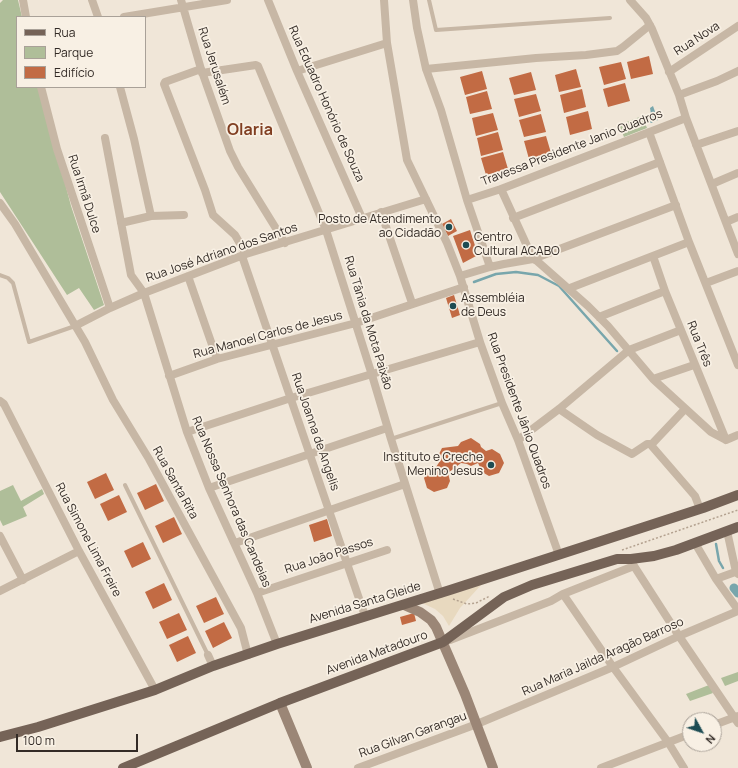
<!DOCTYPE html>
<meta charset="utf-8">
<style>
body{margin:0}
#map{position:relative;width:738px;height:768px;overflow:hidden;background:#f0e6d8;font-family:Manrope,sans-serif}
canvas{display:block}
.legend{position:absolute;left:16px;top:16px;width:130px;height:72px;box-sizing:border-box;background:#f8f0e4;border:1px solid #a9a198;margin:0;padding:5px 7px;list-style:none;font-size:12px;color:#332b26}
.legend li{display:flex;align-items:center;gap:8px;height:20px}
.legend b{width:20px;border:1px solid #a9a198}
.north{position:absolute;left:682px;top:712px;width:40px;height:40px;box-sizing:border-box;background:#f8f0e4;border:1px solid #a9a198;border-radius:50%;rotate:130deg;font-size:11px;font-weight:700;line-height:16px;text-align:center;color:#332b26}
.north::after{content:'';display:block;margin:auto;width:14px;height:18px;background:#1d4c53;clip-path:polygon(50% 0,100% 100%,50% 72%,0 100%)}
.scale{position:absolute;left:16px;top:734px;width:122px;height:18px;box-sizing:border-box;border:2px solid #332b26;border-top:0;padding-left:5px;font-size:12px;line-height:14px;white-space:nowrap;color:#332b26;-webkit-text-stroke:3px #f8f0e4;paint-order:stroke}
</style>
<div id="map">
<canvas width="738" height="768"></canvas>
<ul class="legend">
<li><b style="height:5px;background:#756357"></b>Rua</li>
<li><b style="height:11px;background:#afbe99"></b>Parque</li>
<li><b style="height:11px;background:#c26b44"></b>Edifício</li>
</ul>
<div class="north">N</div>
<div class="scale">100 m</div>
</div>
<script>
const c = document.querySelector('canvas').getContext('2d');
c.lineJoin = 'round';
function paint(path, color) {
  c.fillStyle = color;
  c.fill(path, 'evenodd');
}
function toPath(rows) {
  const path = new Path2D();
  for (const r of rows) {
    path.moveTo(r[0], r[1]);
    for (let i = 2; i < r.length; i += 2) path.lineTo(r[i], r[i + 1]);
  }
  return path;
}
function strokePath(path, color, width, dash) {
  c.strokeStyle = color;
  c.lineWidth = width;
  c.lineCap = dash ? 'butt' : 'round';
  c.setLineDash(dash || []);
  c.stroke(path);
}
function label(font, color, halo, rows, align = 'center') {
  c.font = font + ' Manrope,sans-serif';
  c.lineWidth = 3.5;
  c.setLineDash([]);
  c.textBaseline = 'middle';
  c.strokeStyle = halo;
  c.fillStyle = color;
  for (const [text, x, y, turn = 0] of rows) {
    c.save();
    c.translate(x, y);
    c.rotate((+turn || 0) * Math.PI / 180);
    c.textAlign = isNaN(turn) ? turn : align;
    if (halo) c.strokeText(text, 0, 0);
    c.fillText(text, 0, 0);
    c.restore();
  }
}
const green = toPath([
 [3,0,18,0,22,17,17,17,17,87,40,87,71,206,104,305,94,310,79,288,67,295,0,192,0,3],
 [642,116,647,128,624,137,619,125],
 [13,485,21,501,42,489,44,494,23,507,27,516,3,526,0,520,0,491],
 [738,672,738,681,725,686,721,678],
 [709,685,713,693,690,701,686,694]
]);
const plaza = toPath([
 [482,584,460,608,449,626,443,616,435,609,422,603]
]);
const water = toPath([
 [653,106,658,120,651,123,646,121,649,115,651,114,650,108]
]);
const stream = toPath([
 [474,282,496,274,516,272,538,275,559,286,617,351],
 [716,544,719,561,723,568]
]);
const canal = toPath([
 [734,588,738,593]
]);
const building = toPath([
 [649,56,653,74,631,79,627,62],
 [621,62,626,79,604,85,599,67],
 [576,69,581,87,559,92,555,75],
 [482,71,487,89,465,95,460,77],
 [531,72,536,90,514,95,509,78],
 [625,83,630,101,608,107,603,89],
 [582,89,586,107,564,113,560,95],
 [487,91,492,109,470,114,466,97],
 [536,94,541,111,519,117,514,99],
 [588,111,592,129,570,135,566,117],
 [493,113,498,130,476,136,472,118],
 [541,114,546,132,524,137,519,120],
 [498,132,503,150,481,156,477,138],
 [546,136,551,153,529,159,524,141],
 [503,152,508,169,486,175,481,158],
 [451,219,457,231,448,236,442,224],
 [470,230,478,255,463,263,453,236],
 [454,295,460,315,452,318,446,298],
 [471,438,480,444,481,447,486,451,492,449,500,454,504,463,499,473,489,476,482,472,480,467,478,463,471,466,467,464,461,463,448,473,450,481,447,488,434,492,427,488,424,478,431,468,436,467,440,461,437,458,442,448,458,446,461,442],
 [106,473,114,490,95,499,87,482],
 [156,484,164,501,145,510,137,493],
 [119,495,127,512,108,521,100,504],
 [174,517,182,534,163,543,155,526],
 [327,519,332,536,314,542,309,525],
 [143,542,151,559,132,568,124,551],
 [164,583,172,600,153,609,145,592],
 [216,597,224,614,204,623,196,606],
 [179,613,187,630,167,639,159,622],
 [414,613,416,621,402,625,400,617],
 [224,622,232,638,213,648,205,631],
 [188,636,196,653,177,662,169,645]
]);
const path = toPath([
 [622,550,738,510],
 [453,599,467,604,476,603,490,596]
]);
const lane = toPath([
 [429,0,436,30,610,18],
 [0,275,8,278,13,283,29,342,75,326],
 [391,439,502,403],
 [125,485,208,655]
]);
const street = toPath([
 [23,0,26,17],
 [92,0,98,17],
 [181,0,201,69,230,151,238,167,285,243],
 [268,0,297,71,362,218],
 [384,0,387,43,407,160,447,243,460,276,480,342,502,403,518,440,559,555],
 [413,0,417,28,426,69,441,110,467,200,490,267],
 [630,0,646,18,652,29,679,95,686,118,738,254],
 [124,17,227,0],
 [201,69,165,82,164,84,205,190,213,215,235,235,246,254],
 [426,69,536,58,586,55,617,51,623,47,650,25],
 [297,71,387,43],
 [669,72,738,26],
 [202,73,256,65,258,66,326,230,372,375,391,439,440,594],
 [41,87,57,149,110,308],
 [120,87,134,139,151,216],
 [679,95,717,81,738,71],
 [649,132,689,242,738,365],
 [105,138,131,275,144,293,187,432,209,488,257,593,277,644],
 [696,145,738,131],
 [712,184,738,173],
 [501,189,533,259,676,205],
 [467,200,501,189,686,118],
 [0,203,15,224,85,342,113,400,149,459,241,628,248,655],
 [381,212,412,303],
 [513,218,660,162],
 [726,222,738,217],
 [121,223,151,216,184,215],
 [242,256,365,616],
 [653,256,665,291,726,440],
 [188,276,217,359],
 [460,276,490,267,504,264,533,259,537,261,588,306,608,326,653,379,711,432,726,440,738,435],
 [706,283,738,271],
 [570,288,689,242],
 [599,317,665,291],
 [75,326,110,308,144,293,246,254,426,199],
 [169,376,217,359,356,323,464,287],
 [653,379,694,365],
 [0,401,4,404,79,551,155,690],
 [559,409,597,435,632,454,647,444,650,444,695,496,700,509],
 [187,432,291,398,480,342],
 [518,440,559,409,629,350,681,330],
 [651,445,685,409],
 [209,488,387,428],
 [727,531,736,572,738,574],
 [0,536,23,580],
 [235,543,405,484],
 [695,543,716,579,738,610],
 [634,566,679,636,738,723],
 [716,579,738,571],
 [0,591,79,551],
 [257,593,387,550],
 [563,594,613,667,668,742,684,768],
 [450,640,551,601,563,594,634,566,631,559],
 [208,655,213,666],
 [714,725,738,716],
 [358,768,477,724,613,667,679,636,738,611],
 [601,768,690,734]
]);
const secondary = toPath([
 [404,605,420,612,431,620,436,627,465,694,493,768],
 [280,703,307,768]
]);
const primary = toPath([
 [0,737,38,727,155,690,213,666,277,644,450,590,703,508,738,495],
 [123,768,280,703,443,642,504,597,532,585,617,559,631,559,654,556,676,550,738,527]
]);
const markers = [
 [449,227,4,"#1d4c53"],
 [466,245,4,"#1d4c53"],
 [453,306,4,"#1d4c53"],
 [491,465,4,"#1d4c53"]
];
const streetNames = [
 ["Rua Nova",697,39,-33],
 ["Rua Jerusalém",214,66,72],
 ["Rua Eduadro Honório de Souza",326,104,66],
 ["Travessa Presidente Janio Quadros",572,148,-21],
 ["Rua Irmã Dulce",84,194,72],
 ["Rua José Adriano dos Santos",222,253,-19],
 ["Rua Tânia da Mota Paixão",368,323,73],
 ["Rua Manoel Carlos de Jesus",268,335,-15],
 ["Rua Três",699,344,68],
 ["Rua Presidente Jânio Quadros",519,411,70],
 ["Rua Joanna de Angelis",315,432,71],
 ["Rua Santa Rita",175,483,61],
 ["Rua Nossa Senhora das Candeias",231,502,67],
 ["Rua Simone Lima Freire",88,540,62],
 ["Rua João Passos",329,556,-18],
 ["Avenida Santa Gleide",365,603,-17],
 ["Avenida Matadouro",377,653,-20],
 ["Rua Maria Jailda Aragão Barroso",603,657,-24],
 ["Rua Gilvan Garangau",413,735,-20]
];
const poiNames = [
 ["Posto de Atendimento",441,220],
 ["ao Cidadão",441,234],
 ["Centro",474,238,"left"],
 ["Cultural ACABO",474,252,"left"],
 ["Assembléia",461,299,"left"],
 ["de Deus",461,313,"left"],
 ["Instituto e Creche",483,458],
 ["Menino Jesus",483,472]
];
const districtNames = [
 ["Olaria",250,131]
];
paint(green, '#afbe99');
paint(plaza, '#e8d9bf');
paint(water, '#78a6ac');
strokePath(stream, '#78a6ac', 2.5);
strokePath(canal, '#78a6ac', 9);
paint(building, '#c26b44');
strokePath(path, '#b3a18f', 1.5, [2, 2]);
strokePath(lane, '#c7b7a5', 4);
strokePath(street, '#c7b7a5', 8);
strokePath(secondary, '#9b8676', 10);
strokePath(primary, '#756357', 10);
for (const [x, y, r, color] of markers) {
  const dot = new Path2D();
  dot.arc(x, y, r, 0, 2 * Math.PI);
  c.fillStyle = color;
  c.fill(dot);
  strokePath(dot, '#f8f0e4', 1.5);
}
label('12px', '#332b26', '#f8f0e4', streetNames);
label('12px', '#332b26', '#f8f0e4', poiNames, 'right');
label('bold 16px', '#803e21', '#f8f0e4', districtNames);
</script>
